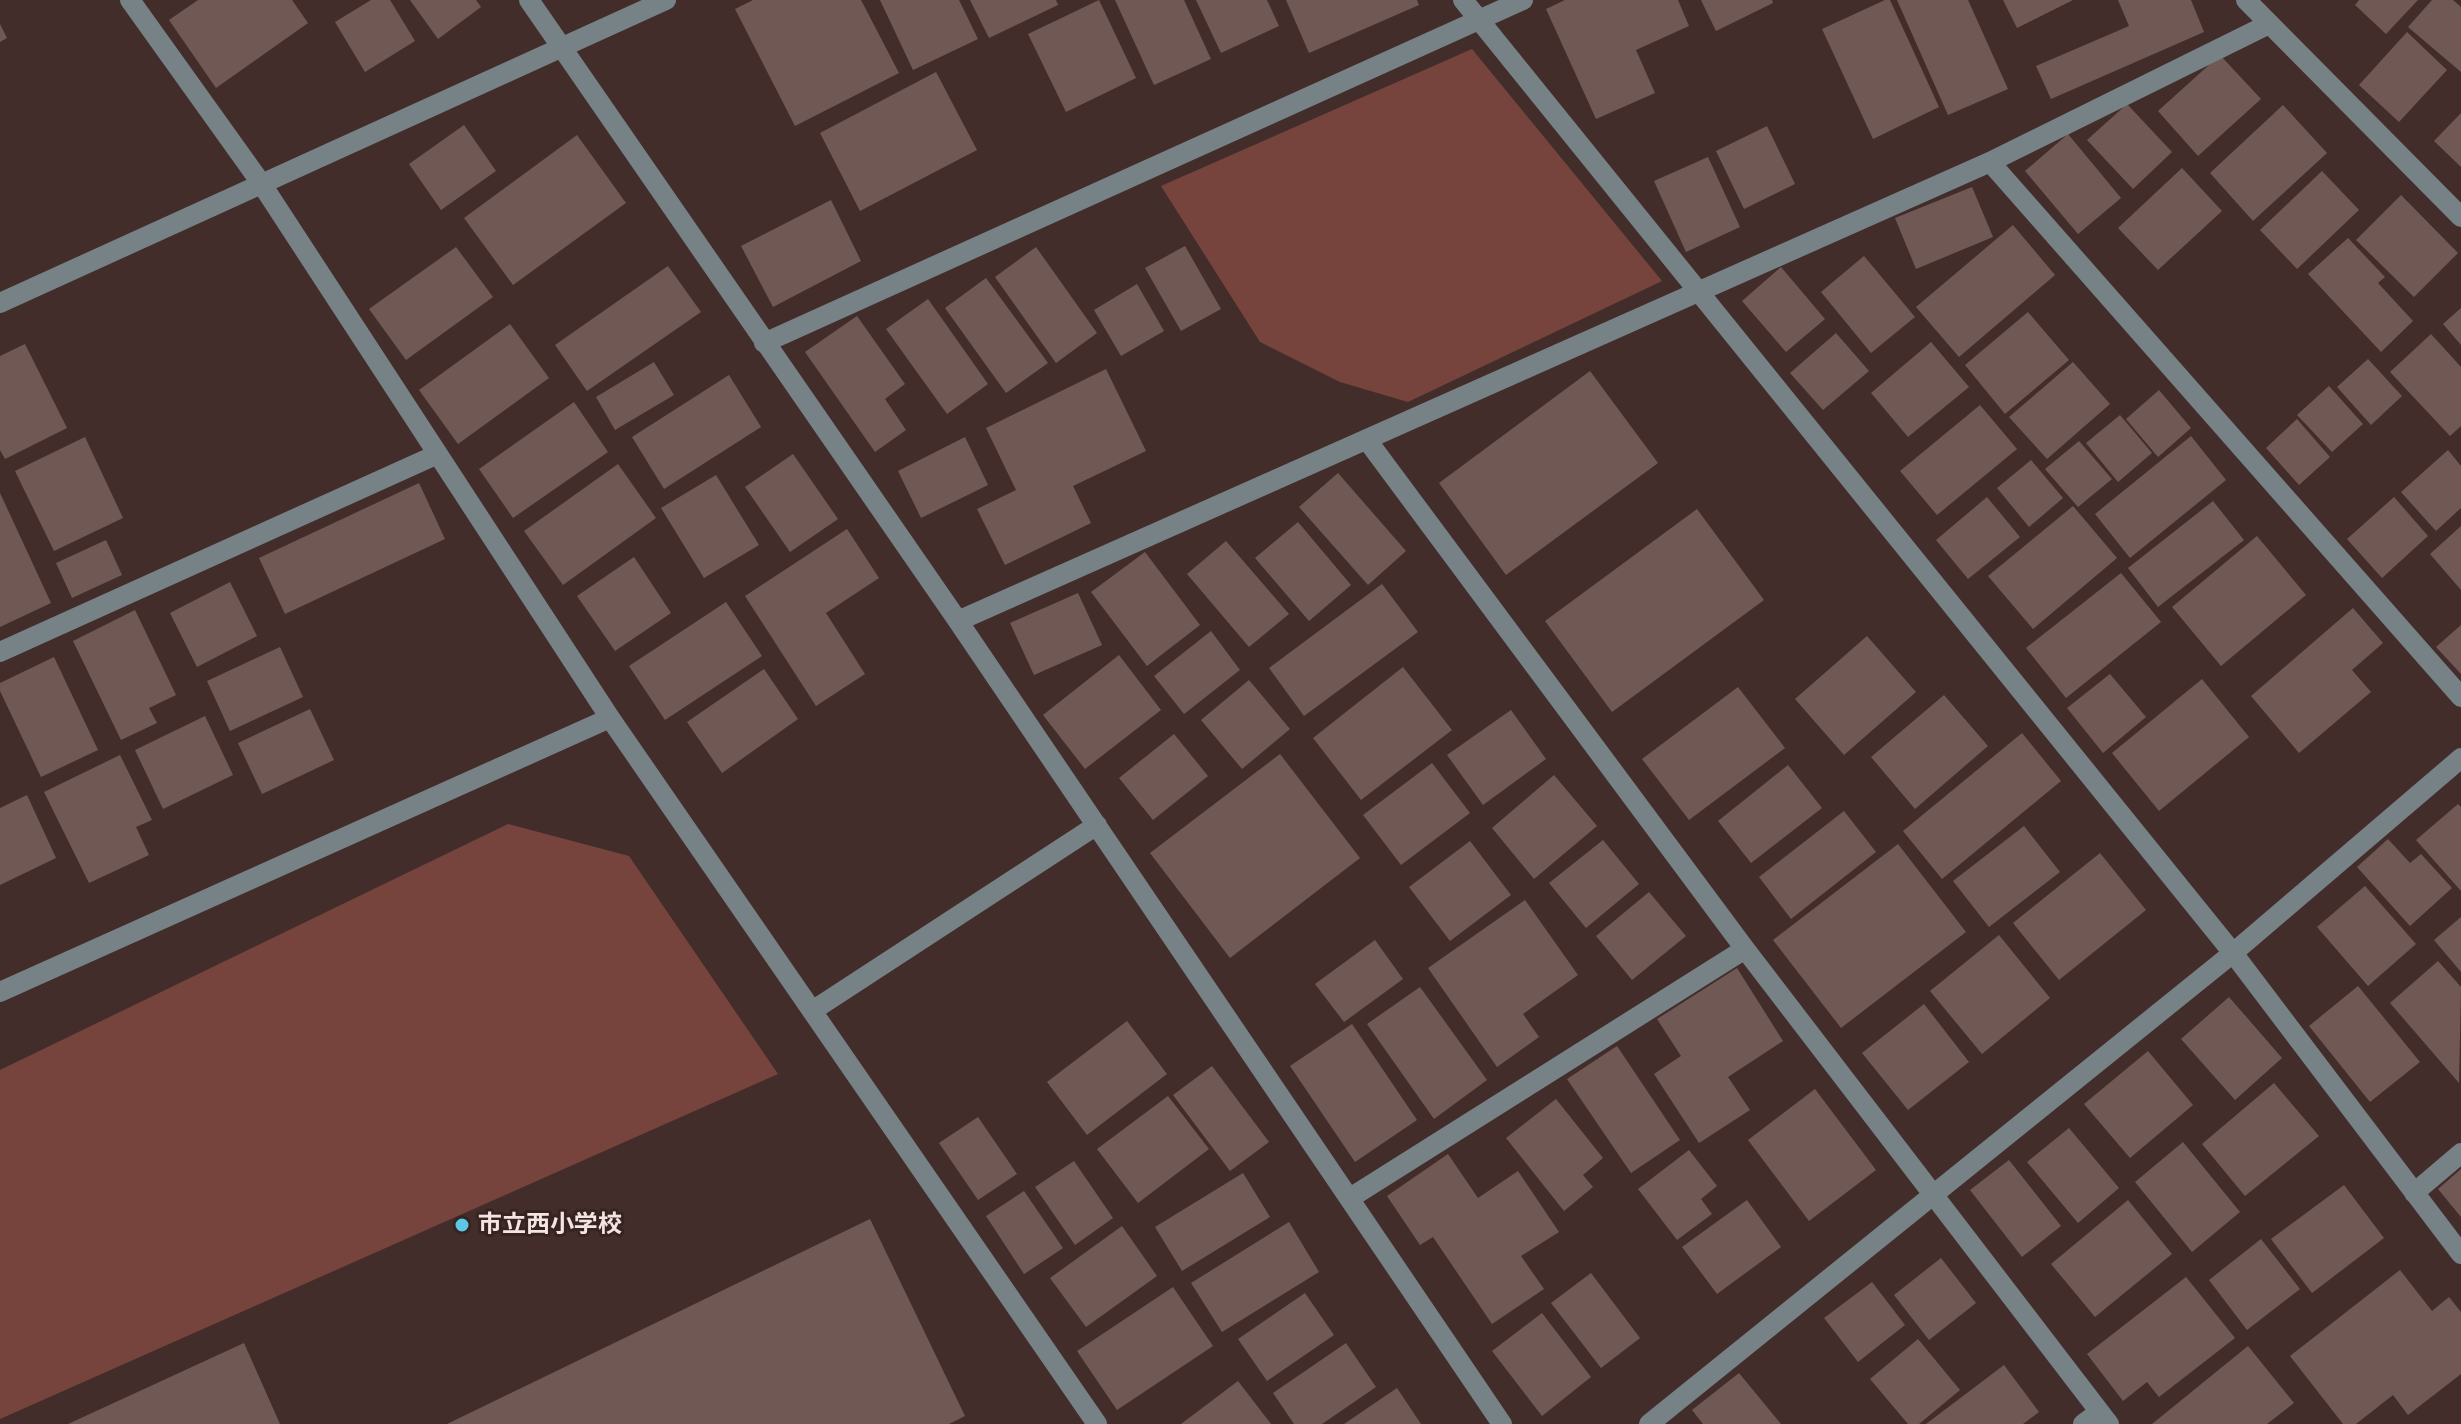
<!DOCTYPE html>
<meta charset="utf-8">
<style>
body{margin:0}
canvas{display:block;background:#422d2a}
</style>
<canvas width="2461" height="1424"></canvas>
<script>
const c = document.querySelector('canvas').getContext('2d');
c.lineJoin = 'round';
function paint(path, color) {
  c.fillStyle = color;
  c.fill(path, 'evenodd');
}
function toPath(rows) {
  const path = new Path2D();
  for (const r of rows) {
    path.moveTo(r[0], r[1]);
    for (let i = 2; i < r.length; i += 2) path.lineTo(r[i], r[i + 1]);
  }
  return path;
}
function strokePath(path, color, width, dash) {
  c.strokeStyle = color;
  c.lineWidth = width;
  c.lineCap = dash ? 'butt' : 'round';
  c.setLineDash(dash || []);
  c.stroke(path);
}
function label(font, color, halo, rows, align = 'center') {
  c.font = font + ' "PT Sans Narrow","Noto Sans JP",sans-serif';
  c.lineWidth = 6;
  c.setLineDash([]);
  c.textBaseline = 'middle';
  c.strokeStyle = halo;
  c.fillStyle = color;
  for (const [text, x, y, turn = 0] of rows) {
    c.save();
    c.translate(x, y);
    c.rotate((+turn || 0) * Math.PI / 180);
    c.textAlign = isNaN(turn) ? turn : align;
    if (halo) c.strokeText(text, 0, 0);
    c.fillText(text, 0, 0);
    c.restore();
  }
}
const green = toPath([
 [1472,49,1662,281,1408,402,1340,382,1260,342,1161,186],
 [508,824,629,856,778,1074,0,1419,0,1070]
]);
const building = toPath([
 [198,0,292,0,308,23,216,88,169,20],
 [371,0,390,0,415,41,365,72,335,22],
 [410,0,476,0,481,7,438,39],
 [753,0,861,0,899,73,795,126,735,9],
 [880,0,959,0,978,39,913,70],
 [970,0,1056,0,1058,5,989,38],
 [1099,0,1136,78,1066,112,1028,34],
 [1115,0,1184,0,1211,59,1154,85],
 [1196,0,1267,0,1279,26,1221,53],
 [1286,0,1417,0,1419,5,1309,53],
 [1565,0,1678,0,1689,26,1636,50,1655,93,1596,119,1546,9],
 [1701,0,1772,0,1773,3,1716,31],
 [1885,0,1890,0,1939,107,1873,139,1822,29],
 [1897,0,1968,0,2008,89,1948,115],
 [2003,0,2073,0,2017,28],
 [2118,0,2191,0,2204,32,2051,99,2036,66,2129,26],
 [2359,0,2418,0,2386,34,2355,5],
 [2432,0,2453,0,2461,7,2461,72,2408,27],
 [0,24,7,38,0,42],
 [2407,32,2447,70,2399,122,2359,85],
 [2220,55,2261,99,2198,156,2158,111],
 [936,72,977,150,860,211,820,133],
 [2127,104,2172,152,2133,189,2087,140],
 [2283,105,2327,153,2253,221,2210,173],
 [2461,113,2461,167,2434,141],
 [464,125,496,171,441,210,409,164],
 [1767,126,1795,184,1744,209,1716,151],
 [2068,134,2121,198,2078,234,2025,171],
 [577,135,626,203,513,285,464,218],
 [1708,157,1740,227,1686,252,1654,181],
 [2182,168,2222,211,2158,270,2118,228],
 [2322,171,2359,210,2297,269,2260,230],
 [1972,187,1993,237,1916,269,1895,218],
 [2401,195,2458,253,2414,297,2356,240],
 [831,200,861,261,773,307,741,246],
 [2013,225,2055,275,1959,357,1916,307],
 [2348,238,2385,277,2378,283,2413,321,2381,352,2308,274],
 [1185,246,1221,309,1181,331,1145,268],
 [456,247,493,297,406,360,369,309],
 [1036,247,1097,333,1056,363,995,277],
 [1864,256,1915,317,1871,353,1821,292],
 [668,266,701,312,587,391,555,345],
 [1781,267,1825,319,1786,352,1742,301],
 [986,278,1048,363,1006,393,945,308],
 [1137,284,1164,331,1121,356,1094,310],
 [928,299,988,384,947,414,886,329],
 [2461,308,2461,345,2443,324],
 [2028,312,2069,360,2005,414,1965,365],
 [857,316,905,384,885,399,906,430,875,452,805,352],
 [510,324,549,378,458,444,419,390],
 [1836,333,1869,371,1823,410,1790,373],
 [2431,334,2461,367,2461,426,2450,436,2390,372],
 [1931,342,1969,387,1908,437,1871,393],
 [25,344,67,428,5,459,0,450,0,356],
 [2368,359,2402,396,2371,425,2337,387],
 [654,362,674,395,615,430,596,397],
 [2073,362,2110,404,2047,459,2009,417],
 [1106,369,1146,451,1073,486,1091,523,1005,565,977,509,1016,490,986,428],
 [1590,371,1658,463,1506,575,1439,483],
 [729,375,761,427,664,489,632,437],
 [2329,386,2363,424,2332,452,2297,415],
 [2159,390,2191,428,2158,457,2126,419],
 [574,402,608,452,513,518,479,469],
 [1980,405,2017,449,1937,515,1900,471],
 [2120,415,2152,453,2118,482,2086,443],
 [2297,419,2330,457,2299,485,2266,448],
 [2191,436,2226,480,2130,558,2095,514],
 [85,437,123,518,54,551,15,471],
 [965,437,988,485,921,518,898,471],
 [2079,441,2112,479,2078,507,2045,469],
 [2448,450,2461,466,2461,508,2436,531,2401,492],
 [793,454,838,519,790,552,745,487],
 [2031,460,2063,498,2029,527,1997,488],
 [618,464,656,518,563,585,524,531],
 [1338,473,1406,551,1368,585,1299,507],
 [716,475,759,545,704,578,661,508],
 [419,483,445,539,285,614,259,558],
 [0,493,51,603,0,627],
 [1987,497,2020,537,1968,579,1936,540],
 [2394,497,2428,536,2382,578,2347,539],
 [2213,501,2244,540,2158,607,2128,568],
 [2073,506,2117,558,2033,629,1988,576],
 [1697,509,1764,600,1612,712,1545,621],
 [1298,522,1351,585,1309,621,1255,558],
 [2461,526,2461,590,2430,554],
 [847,529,879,578,826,613,865,674,816,706,745,596],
 [2257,536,2306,595,2221,666,2172,607],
 [106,540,122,575,72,598,56,563],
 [1226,541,1289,614,1249,647,1187,574],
 [1145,552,1200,625,1147,666,1091,592],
 [634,557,671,613,615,651,577,596],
 [2121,573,2161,622,2066,698,2026,648],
 [230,582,257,636,197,667,170,613],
 [1382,584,1418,632,1304,716,1269,668],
 [1078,593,1102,645,1034,675,1010,623],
 [726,602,762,656,665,720,629,666],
 [2353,608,2383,643,2352,670,2371,692,2299,753,2251,696],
 [135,610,176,695,149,708,157,723,121,740,73,641],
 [2461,625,2461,674,2436,647],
 [1211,631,1240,670,1184,714,1154,676],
 [1867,636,1916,692,1844,755,1795,699],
 [280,647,303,697,230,731,207,681],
 [1119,655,1161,710,1085,769,1043,715],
 [54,657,98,750,41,777,0,691,0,683],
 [1403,667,1452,730,1361,800,1313,738],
 [764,669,798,719,722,773,687,722],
 [2110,674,2146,717,2103,753,2067,708],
 [2202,679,2249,737,2159,811,2112,753],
 [1249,680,1290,729,1242,769,1201,720],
 [1738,687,1785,748,1689,820,1642,759],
 [1944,695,1988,746,1915,809,1871,757],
 [310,709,334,760,262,794,238,743],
 [1511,710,1546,759,1483,805,1447,755],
 [205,716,233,775,163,809,135,750],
 [2022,733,2061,781,1942,879,1903,831],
 [1174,734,1208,776,1153,820,1119,778],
 [1280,754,1360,858,1230,958,1150,853],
 [120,755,152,820,136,827,149,855,89,883,44,792],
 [1432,763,1470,813,1401,865,1363,815],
 [1788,765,1822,808,1751,863,1718,821],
 [1554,775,1597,826,1534,879,1492,828],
 [27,795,56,858,0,885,0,808],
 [2458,804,2461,807,2461,891,2416,840],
 [1844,811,1876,852,1791,919,1759,877],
 [2024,826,2060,872,1989,927,1953,881],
 [2388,839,2410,863,2421,854,2452,888,2410,926,2357,867],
 [1603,840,1639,884,1586,928,1549,883],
 [1470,841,1511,895,1450,941,1409,887],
 [1898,844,1966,932,1841,1028,1773,940],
 [2100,853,2146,910,2059,980,2013,923],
 [2365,886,2416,944,2368,986,2317,927],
 [1649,892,1686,936,1632,980,1596,936],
 [1525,900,1578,975,1523,1014,1539,1037,1497,1067,1428,968],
 [2461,917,2461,972,2434,940],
 [1999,935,2050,998,1982,1054,1930,991],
 [1375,940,1403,979,1344,1022,1315,984],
 [2438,961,2461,987,2459,1083,2390,1003],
 [1737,968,1783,1041,1728,1077,1750,1110,1699,1143,1654,1074,1681,1056,1657,1019],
 [2358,986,2420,1062,2370,1102,2309,1026],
 [1420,987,1487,1080,1434,1119,1367,1024],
 [2229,997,2282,1058,2235,1100,2181,1039],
 [1924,1004,1969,1062,1908,1110,1862,1053],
 [1127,1021,1167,1074,1087,1135,1047,1082],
 [1352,1024,1417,1120,1355,1162,1290,1066],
 [1617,1046,1680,1140,1631,1173,1567,1079],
 [2148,1051,2193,1105,2130,1158,2084,1104],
 [1212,1066,1269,1142,1230,1171,1173,1095],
 [2274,1083,2319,1136,2245,1196,2202,1144],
 [1815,1089,1876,1170,1809,1221,1748,1140],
 [1168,1096,1209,1149,1138,1203,1097,1149],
 [1556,1099,1603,1158,1583,1175,1593,1187,1564,1211,1506,1138],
 [978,1117,1017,1174,978,1200,939,1143],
 [2069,1128,2119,1188,2078,1223,2027,1162],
 [2183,1142,2240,1212,2192,1252,2135,1182],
 [1689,1150,1717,1186,1701,1199,1712,1214,1677,1240,1638,1189],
 [1448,1154,1478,1198,1518,1171,1559,1232,1521,1256,1544,1289,1492,1324,1433,1237,1420,1245,1387,1196],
 [2009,1160,2061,1226,2022,1257,1970,1190],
 [1074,1161,1113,1218,1075,1245,1035,1187],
 [2461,1169,2461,1217,2438,1189],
 [1243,1173,1270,1217,1182,1271,1155,1227],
 [2344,1185,2384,1238,2312,1293,2271,1239],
 [1024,1191,1063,1248,1024,1274,986,1216],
 [1747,1200,1781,1247,1717,1294,1682,1247],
 [2128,1200,2172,1254,2095,1317,2051,1264],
 [870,1219,965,1416,949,1424,447,1424],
 [1289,1222,1319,1272,1222,1332,1191,1283],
 [1122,1226,1157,1276,1086,1327,1050,1278],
 [2261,1239,2300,1289,2247,1330,2209,1280],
 [1941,1258,1976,1303,1929,1340,1894,1295],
 [2400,1270,2432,1311,2449,1297,2461,1312,2461,1374,2408,1415,2393,1395,2356,1424,2343,1424,2290,1356],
 [1591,1273,1640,1338,1601,1368,1551,1303],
 [2186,1277,2235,1338,2159,1397,2147,1382,2123,1401,2087,1354],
 [1872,1282,1905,1325,1858,1362,1824,1318],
 [1173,1287,1213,1346,1117,1410,1077,1351],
 [1305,1293,1334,1335,1267,1381,1238,1339],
 [1542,1313,1591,1377,1542,1416,1492,1351],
 [1918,1339,1960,1390,1919,1424,1908,1424,1870,1379],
 [244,1343,280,1424,68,1424],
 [1346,1343,1376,1387,1322,1424,1294,1424,1273,1393],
 [2248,1346,2294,1403,2267,1424,2152,1424],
 [2004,1365,2039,1412,2023,1424,1926,1424],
 [1739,1373,1781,1424,1703,1424,1692,1410],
 [1238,1381,1271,1424,1181,1424],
 [1397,1388,1421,1424,1344,1424]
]);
const minor = toPath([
 [130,0,261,183,610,718,1097,1424],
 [529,0,958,621,1502,1424],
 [1463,0,2233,953,2461,1254],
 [2246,0,2461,217],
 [1990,162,2461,697],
 [0,303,666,0],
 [764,343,1523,0],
 [1367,440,1745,949,2109,1424],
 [958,621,1990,162,2269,24],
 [0,652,438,454],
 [0,992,610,718],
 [812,1011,1097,825],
 [2414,1193,2461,1153],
 [1350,1198,1745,949],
 [1649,1424,2233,953,2461,758],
 [2083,1424,2099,1412]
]);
const markers = [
 [462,1225,8,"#5dc7e8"]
];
const poiNames = [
 ["市立西小学校",478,1225]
];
paint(green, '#76443d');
paint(building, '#705955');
strokePath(minor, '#778286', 20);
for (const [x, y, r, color] of markers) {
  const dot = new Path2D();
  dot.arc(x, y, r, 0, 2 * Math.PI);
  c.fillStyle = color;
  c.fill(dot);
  strokePath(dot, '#372320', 3);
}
label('bold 24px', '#f3e5e3', '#372320', poiNames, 'left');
</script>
